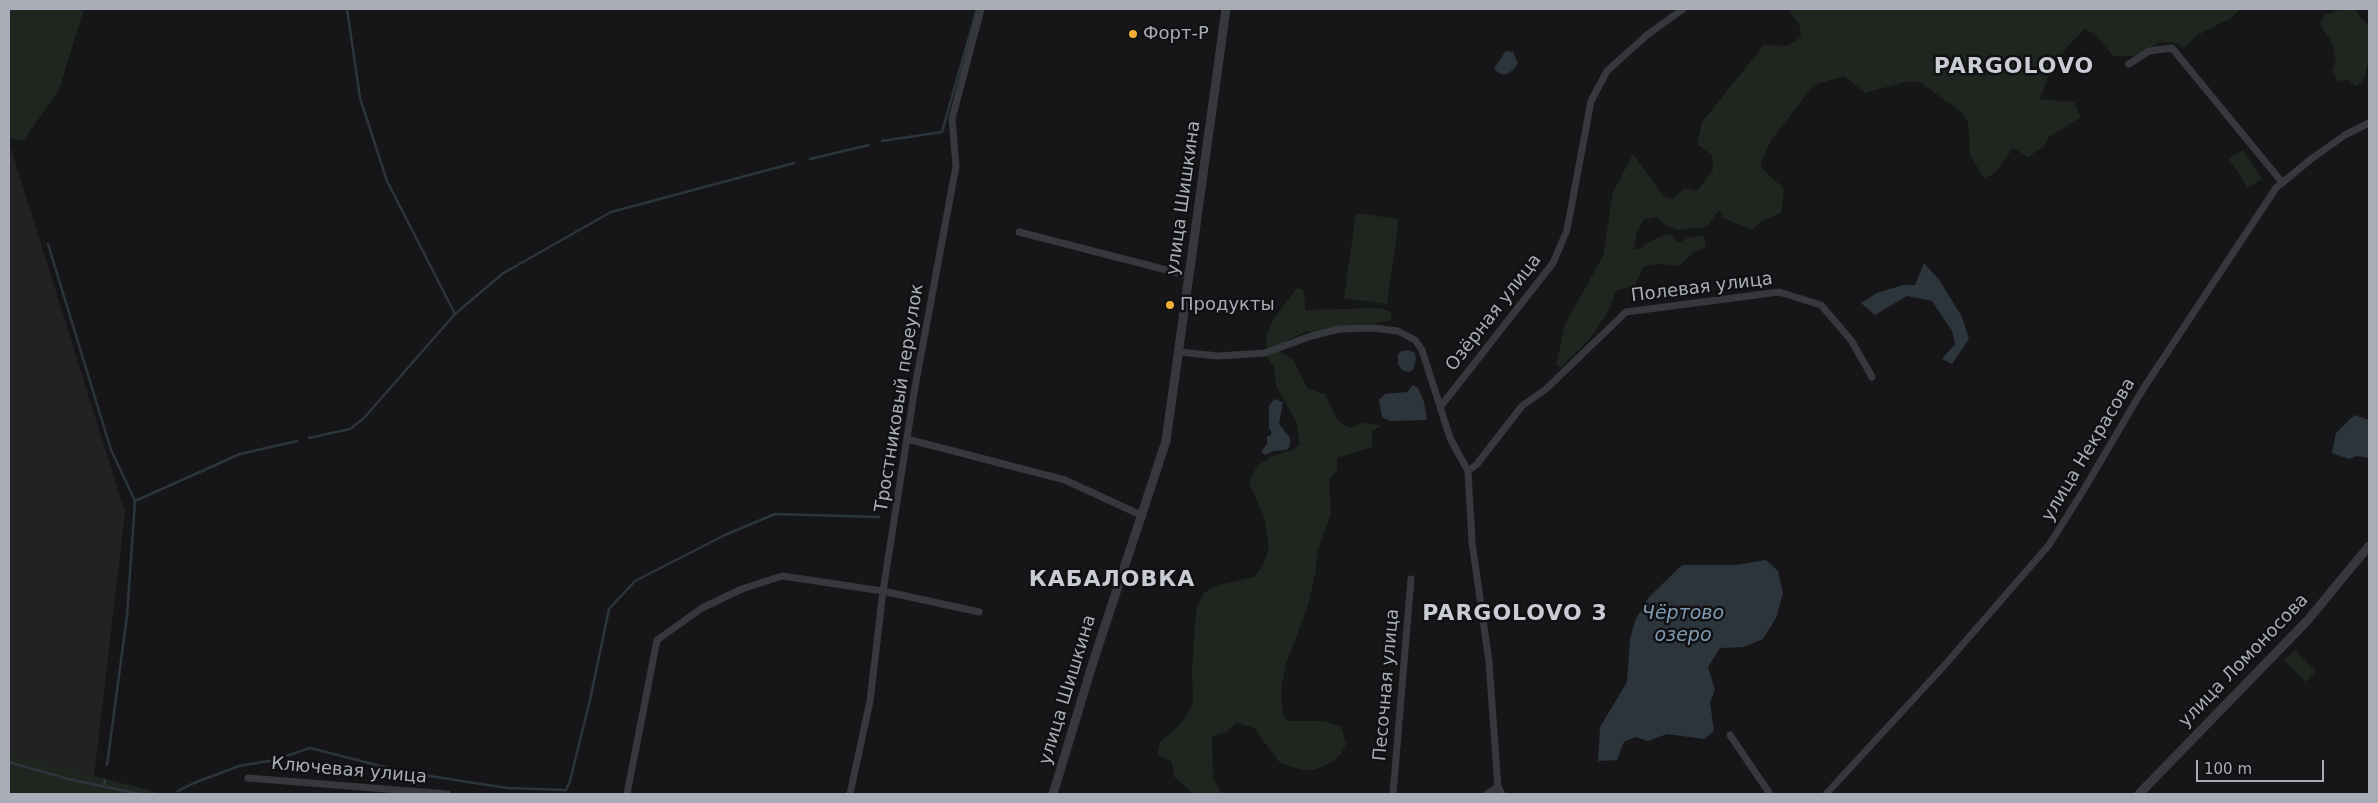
<!DOCTYPE html>
<meta charset="utf-8">
<style>
body{margin:0}
#map{position:relative;width:2378px;height:803px;overflow:hidden;background:#161618;font-family:"DejaVu Sans",sans-serif}
canvas{display:block}
.frame{position:absolute;inset:0;border:10px solid #a8adb8;pointer-events:none}
.scale{position:absolute;left:2196px;top:760px;width:128px;height:22px;box-sizing:border-box;border:2px solid #a8adb8;border-top:0;padding-left:6px;font-size:15px;line-height:18px;white-space:nowrap;color:#a8adb8;-webkit-text-stroke:4px #111113;paint-order:stroke}
</style>
<div id="map">
<canvas width="2378" height="803"></canvas>
<div class="frame"></div>
<div class="scale">100 m</div>
</div>
<script>
const c = document.querySelector('canvas').getContext('2d');
c.lineJoin = 'round';
function paint(path, color) {
  c.fillStyle = color;
  c.fill(path, 'evenodd');
}
function toPath(rows) {
  const path = new Path2D();
  for (const r of rows) {
    path.moveTo(r[0], r[1]);
    for (let i = 2; i < r.length; i += 2) path.lineTo(r[i], r[i + 1]);
  }
  return path;
}
function strokePath(path, color, width, dash) {
  c.strokeStyle = color;
  c.lineWidth = width;
  c.lineCap = dash ? 'butt' : 'round';
  c.setLineDash(dash || []);
  c.stroke(path);
}
function label(font, color, halo, rows, align = 'center') {
  c.font = font + ' "DejaVu Sans",sans-serif';
  c.lineWidth = 5;
  c.setLineDash([]);
  c.textBaseline = 'middle';
  c.strokeStyle = halo;
  c.fillStyle = color;
  for (const [text, x, y, turn = 0] of rows) {
    c.save();
    c.translate(x, y);
    c.rotate((+turn || 0) * Math.PI / 180);
    c.textAlign = isNaN(turn) ? turn : align;
    if (halo) c.strokeText(text, 0, 0);
    c.fillText(text, 0, 0);
    c.restore();
  }
}
const built = toPath([
 [9,142,125,512,94,777,9,754]
]);
const green = toPath([
 [9,9,84,9,59,90,23,141,9,138],
 [1787,9,2241,9,2229,19,2196,36,2184,48,2177,43,2160,42,2136,56,2113,56,2094,33,2084,29,2064,51,2048,77,2040,99,2074,102,2081,117,2049,137,2044,146,2028,157,2013,148,1994,174,1984,178,1970,155,1968,122,1962,113,1920,82,1905,82,1865,93,1844,76,1814,85,1771,140,1760,166,1784,189,1781,213,1763,220,1752,230,1723,218,1719,210,1707,227,1678,230,1667,226,1656,217,1643,220,1637,232,1634,249,1641,249,1649,242,1666,234,1673,236,1678,243,1690,237,1704,236,1706,247,1693,253,1679,266,1656,264,1644,266,1635,285,1616,291,1608,312,1589,340,1560,368,1556,365,1565,324,1603,256,1613,192,1633,154,1664,197,1673,199,1684,188,1697,191,1713,170,1712,155,1697,144,1702,122,1764,45,1787,46,1801,37,1799,24],
 [2343,9,2354,9,2369,27,2369,59,2363,82,2355,86,2349,80,2338,81,2332,71,2336,61,2332,43,2320,24,2325,15],
 [2243,150,2262,179,2248,188,2229,159],
 [1356,213,1399,219,1387,304,1344,298],
 [1297,288,1303,290,1306,310,1379,308,1391,312,1392,317,1390,321,1305,332,1288,340,1279,349,1281,353,1292,358,1308,389,1325,394,1337,419,1344,425,1350,428,1364,422,1381,426,1372,431,1372,447,1337,458,1337,470,1329,480,1331,513,1317,553,1316,570,1308,605,1285,667,1281,690,1283,716,1288,721,1323,721,1341,726,1346,744,1341,754,1332,762,1314,770,1302,770,1280,763,1254,728,1237,723,1227,732,1215,735,1212,738,1213,778,1222,794,1194,794,1175,778,1171,761,1157,755,1160,742,1175,730,1186,717,1193,702,1192,669,1195,624,1197,606,1204,593,1218,585,1254,577,1263,566,1269,547,1266,528,1264,516,1249,483,1257,466,1272,456,1293,450,1300,445,1296,421,1276,386,1274,367,1267,357,1266,337,1274,318],
 [2295,650,2316,671,2305,682,2284,660],
 [9,754,156,792,156,794,9,794]
]);
const water = toPath([
 [1506,51,1513,52,1518,63,1513,70,1505,75,1498,73,1494,68],
 [1924,263,1940,281,1962,317,1969,339,1952,364,1942,359,1955,344,1952,331,1932,301,1907,296,1875,315,1861,303,1877,293,1903,285,1915,285],
 [1408,350,1415,353,1416,359,1413,370,1409,372,1402,370,1398,364,1398,355,1401,351],
 [1413,385,1418,388,1424,402,1427,420,1390,421,1382,417,1379,400,1385,394,1407,392],
 [1274,399,1283,402,1279,424,1290,438,1290,446,1287,450,1274,451,1265,455,1261,452,1267,444,1267,436,1270,436,1272,433,1269,428,1269,406],
 [2354,415,2369,420,2369,458,2357,456,2349,459,2332,453,2336,433],
 [1766,560,1778,571,1783,593,1776,618,1763,639,1743,647,1720,648,1708,667,1715,690,1710,702,1714,731,1704,739,1667,734,1648,741,1635,737,1624,742,1617,760,1598,761,1600,727,1627,682,1630,639,1635,621,1648,598,1682,565,1736,565]
]);
const stream = toPath([
 [347,9,360,98,387,181,455,314],
 [882,141,942,132,977,9],
 [810,159,869,145],
 [48,244,111,450,135,501,127,616,107,765],
 [309,438,350,429,364,418,455,314,502,274,611,212,794,163],
 [135,501,240,454,297,441],
 [9,762,68,779,140,794],
 [104,787,105,780],
 [178,791,194,783,239,766,274,760,310,748,404,772,468,782,507,788,566,790,570,781,590,700,609,609,635,581,725,535,775,514,879,517]
]);
const minor = toPath([
 [2129,64,2149,51,2172,48,2281,181],
 [1019,232,1190,276],
 [1180,352,1218,356,1265,353,1311,336,1339,329,1373,328,1398,331,1415,340,1422,350,1450,438,1468,471],
 [1441,406,1553,263,1567,230,1591,101,1607,71,1647,35,1683,9],
 [907,439,1065,480,1143,516],
 [1730,735,1770,794],
 [248,778,447,794],
 [627,794,657,640,702,608,742,589,782,576,883,591,979,612],
 [850,794,870,701,883,591,915,387,956,166,952,119,981,9],
 [1393,794,1411,579],
 [1487,794,1498,787],
 [1502,794,1498,787,1489,662,1472,542,1468,471,1477,464,1522,406,1546,389,1626,312,1779,292,1821,305,1851,340,1872,377],
 [1826,794,1943,667,2049,545,2083,491,2143,389,2276,188,2311,159,2345,135,2369,123]
]);
const tertiary = toPath([
 [1053,794,1094,659,1166,441,1226,9],
 [2139,794,2307,621,2369,546]
]);
const markers = [
 [1133,34,5,"#f2b134"],
 [1170,305,5,"#f2b134"]
];
const poiNames = [
 ["Форт-Р",1143,34],
 ["Продукты",1180,305]
];
const streetNames = [
 ["улица Шишкина",1184,198,-82],
 ["Полевая улица",1702,288,-7],
 ["Озёрная улица",1494,313,-52],
 ["Тростниковый переулок",900,398,-81],
 ["улица Некрасова",2089,450,-59],
 ["улица Ломоносова",2244,661,-46],
 ["Песочная улица",1387,685,-85],
 ["улица Шишкина",1068,690,-73],
 ["Ключевая улица",349,771,5]
];
const waterNames = [
 ["Чёртово",1683,614],
 ["озеро",1683,636]
];
const districtNames = [
 ["PARGOLOVO",2014,67],
 ["КАБАЛОВКА",1112,580],
 ["PARGOLOVO 3",1515,614]
];
paint(built, '#222225');
paint(green, '#1e261f');
paint(water, '#2c353c');
strokePath(stream, '#2c353c', 2.5);
strokePath(minor, '#37383d', 7);
strokePath(tertiary, '#37383d', 9);
for (const [x, y, r, color] of markers) {
  const dot = new Path2D();
  dot.arc(x, y, r, 0, 2 * Math.PI);
  c.fillStyle = color;
  c.fill(dot);
  strokePath(dot, '#111113', 2);
}
label('18px', '#a8adb8', '#111113', poiNames, 'left');
label('18px', '#a8adb8', '#111113', streetNames);
label('italic 19px', '#7f9bb3', '#111113', waterNames);
c.letterSpacing = '1px';
label('bold 22px', '#c9ccd4', '#111113', districtNames);
c.letterSpacing = '0px';
</script>
